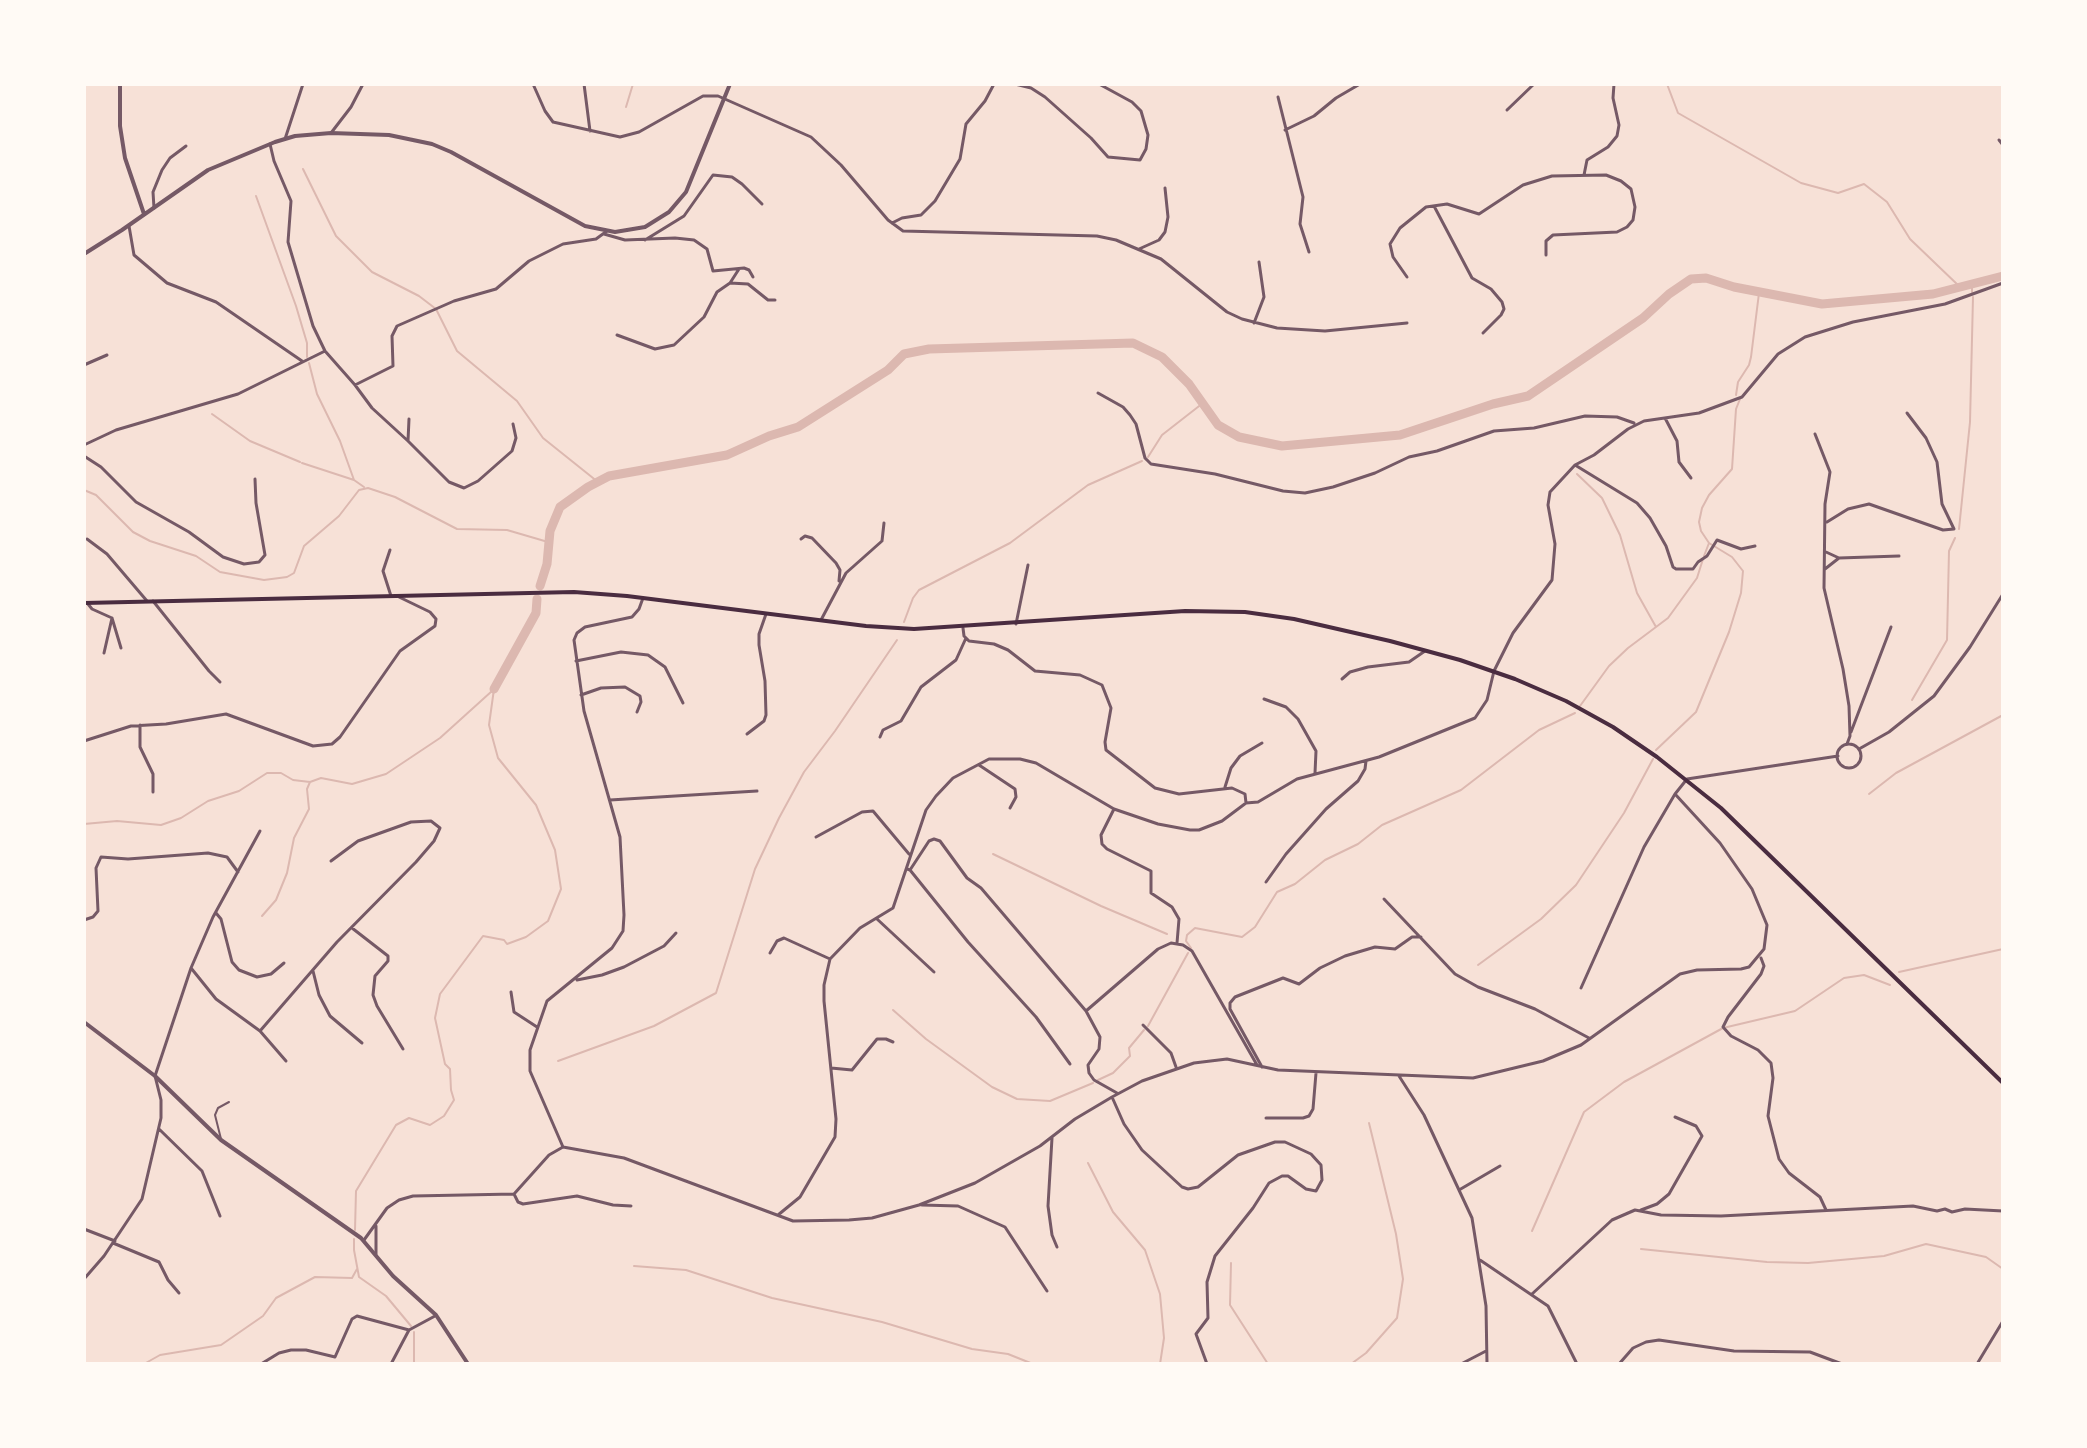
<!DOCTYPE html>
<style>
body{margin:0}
#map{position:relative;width:2087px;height:1448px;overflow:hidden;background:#f7e1d7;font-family:"Noto Sans",sans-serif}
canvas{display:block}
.frame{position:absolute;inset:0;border:86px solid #fffaf5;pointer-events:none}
</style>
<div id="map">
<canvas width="2087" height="1448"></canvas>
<div class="frame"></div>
</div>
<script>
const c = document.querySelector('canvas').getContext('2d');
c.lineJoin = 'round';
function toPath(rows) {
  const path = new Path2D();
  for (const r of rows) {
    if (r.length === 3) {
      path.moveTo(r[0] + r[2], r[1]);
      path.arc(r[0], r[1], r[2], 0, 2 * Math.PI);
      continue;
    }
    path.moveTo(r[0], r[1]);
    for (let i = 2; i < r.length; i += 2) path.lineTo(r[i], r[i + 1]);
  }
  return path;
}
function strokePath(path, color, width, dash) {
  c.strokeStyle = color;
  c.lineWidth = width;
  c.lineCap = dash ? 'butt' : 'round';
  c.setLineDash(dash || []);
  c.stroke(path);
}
const stream = toPath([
 [1667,84,1678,113,1801,183,1838,193,1864,184,1887,202,1910,239,1960,287],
 [626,107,633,84],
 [303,169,336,236,372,272,419,296,436,309,457,351,517,401,543,438,598,482],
 [256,196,296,306,307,343,307,357],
 [1972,292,1972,284],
 [309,363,317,394,340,441,354,480],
 [1736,395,1738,382,1749,365,1751,357,1759,293],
 [212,414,250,441,300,462],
 [1148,457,1162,435,1203,403],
 [302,463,354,480,364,487],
 [1577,474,1602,498,1620,535,1637,593,1656,627],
 [84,490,96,495,133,532,150,541,196,556,220,572,264,580,287,577,294,573,304,546,339,516,359,490,368,488,395,497,457,529,507,530,548,542],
 [1959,529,1970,422,1973,297],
 [1704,556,1709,543,1701,531,1699,522,1702,508,1709,495,1732,469,1736,409,1740,399],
 [904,622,913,598,919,590,1010,543,1088,485,1142,461],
 [1912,700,1947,640,1949,551,1955,538],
 [1580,706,1609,666,1628,648,1668,618,1697,578,1703,559],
 [1656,750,1696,712,1729,632,1741,593,1743,571,1732,557,1709,543],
 [1869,794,1896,773,2003,715],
 [84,824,117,821,161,825,181,818,208,801,239,791,267,773,281,773,293,780,310,782,321,778,352,784,386,774,440,738,492,691],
 [993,854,1101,906,1167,934],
 [262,916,276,900,287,873,294,838,309,809,307,789,310,782],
 [1191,948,1186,941,1187,935,1195,928,1242,937,1255,927,1277,892,1295,884,1325,860,1358,844,1382,825,1461,790,1539,730,1575,713],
 [1478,965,1541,919,1576,885,1624,813,1653,759],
 [1899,972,2003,949],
 [893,1010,926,1039,992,1087,1017,1099,1050,1101,1093,1083],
 [1148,1026,1188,953],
 [558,1061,654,1026,716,993,755,869,779,818,804,772,835,731,897,640],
 [1098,1080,1113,1073,1130,1056,1129,1048,1144,1030],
 [1088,1163,1113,1212,1145,1250,1160,1294,1164,1338,1160,1364],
 [355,1230,356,1191,396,1125,409,1118,430,1125,444,1116,454,1100,451,1090,450,1069,445,1064,435,1018,440,994,483,936,504,940,507,944,526,937,548,921,561,889,555,850,536,805,498,758,489,725,494,689],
 [1532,1231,1584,1112,1624,1082,1723,1028,1795,1011,1844,978,1864,975,1890,985],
 [354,1239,354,1250,359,1277,386,1296,411,1326],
 [1641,1249,1767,1262,1808,1263,1884,1256,1926,1244,1986,1257,2003,1269],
 [1231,1263,1230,1305,1268,1364],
 [634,1266,686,1270,772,1298,882,1322,972,1349,1008,1354,1033,1364],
 [414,1332,414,1364],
 [144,1364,160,1355,221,1345,263,1316,276,1298,315,1277,352,1278,357,1269],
 [1351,1364,1366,1353,1397,1318,1403,1279,1396,1234,1369,1123]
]);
const river = toPath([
 [540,586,547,564,550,531,560,507,588,487,609,476,727,455,769,436,798,427,888,370,904,354,929,349,1133,343,1162,357,1189,384,1218,425,1239,437,1282,446,1400,435,1493,404,1528,396,1643,318,1669,294,1691,279,1706,278,1734,287,1822,304,1933,294,2003,276],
 [494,689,536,613,537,599]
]);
const service = toPath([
 [221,1139,215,1115,218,1108,229,1102]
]);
const minor = toPath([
 [533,84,545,111,553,122,620,137,639,132,703,96,718,96,811,137,841,165,888,220,903,231,1097,236,1116,240,1161,259,1227,312,1242,319,1277,328,1325,331,1407,323],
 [584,84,590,131],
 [1015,84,1031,88,1045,97,1091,138,1108,157,1140,160,1146,149,1148,135,1141,111,1132,102,1099,84],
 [1278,97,1303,197,1300,224,1309,252],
 [1507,110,1534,84],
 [1285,130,1314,116,1336,98,1360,84],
 [331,133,351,107,363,84],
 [285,139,303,84],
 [1999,140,2003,145],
 [270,144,274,161,291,201,288,242,313,326,325,351,355,385,393,366,392,336,397,326,454,301,496,289,529,261,563,244,596,239,607,231],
 [1584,175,1587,160,1608,147,1617,136,1619,125,1613,98,1614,84],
 [1434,206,1472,278,1491,289,1502,302,1504,309,1501,315,1483,333],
 [154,208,153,192,162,170,170,158,186,146],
 [892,223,902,218,921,215,935,201,960,159,966,124,985,101,994,84],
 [129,226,134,255,167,283,216,302,302,361],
 [604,234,625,240,675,238,694,240,707,249,713,271,744,268,749,270,753,277],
 [645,240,684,216,713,175,732,177,742,184,762,204],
 [1139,249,1159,240,1165,232,1168,217,1165,188],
 [1407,277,1393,257,1390,244,1400,228,1426,207,1447,204,1479,214,1523,185,1552,176,1606,175,1621,181,1631,189,1635,207,1633,220,1627,227,1617,232,1553,235,1546,241,1546,255],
 [730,283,739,269],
 [1254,323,1264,297,1259,262],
 [617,335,655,349,674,345,704,317,717,292,730,283,748,284,768,300,775,300],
 [84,365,107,355],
 [355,385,372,408,408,441,409,419],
 [1098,393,1123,407,1130,415,1136,424,1145,458,1151,464,1215,474,1283,491,1305,493,1333,487,1375,473,1409,457,1437,451,1494,431,1534,428,1585,416,1617,417,1634,423],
 [1665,418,1677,441,1679,462,1691,478],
 [1815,434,1830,472,1825,504,1824,588,1843,669,1849,706,1850,736,1847,744],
 [408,441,449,482,464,488,478,481,512,451,516,438,513,424],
 [84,445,116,430,238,394,325,351],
 [84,456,101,467,136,502,189,532,223,557,244,564,259,562,265,555,256,503,255,479],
 [1575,465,1637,503,1650,518,1666,546,1673,567,1676,569,1693,569,1698,562,1707,556,1717,540,1741,549,1755,546],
 [1827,522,1848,509,1869,504,1943,530,1954,529,1942,504,1937,462,1926,438,1907,413],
 [87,539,107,554,147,601],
 [801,539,805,536,812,538,836,563,840,570,839,581],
 [390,550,383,571,391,596],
 [1826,552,1839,558],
 [1825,569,1839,558,1899,556],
 [153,601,209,671,220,682],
 [88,604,92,609,112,618,121,648],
 [821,620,846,573,882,541,884,523],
 [1016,624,1028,565],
 [104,653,112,618],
 [576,661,621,652,648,655,665,667,683,703],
 [1342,679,1350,672,1368,667,1409,662,1425,651],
 [581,695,601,688,625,687,640,696,641,702,637,712],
 [1264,699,1286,707,1298,719,1316,751,1315,773],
 [140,725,140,747,153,774,153,792],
 [1851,732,1891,627],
 [747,734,764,721,766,715,765,681,759,645,759,634,766,614],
 [880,737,883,730,901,721,921,687,956,660,966,638],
 [84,741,131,726,166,724,226,714,313,746,332,744,340,737,400,651,435,626,436,619,430,612,399,597],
 [1849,756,12],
 [1859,749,1889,732,1934,696,1970,647,2003,594],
 [979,765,1015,789,1016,797,1010,808],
 [1225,787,1231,768,1240,756,1262,743],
 [610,800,757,791],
 [1246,803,1258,802,1297,779,1379,757,1475,718,1487,700,1494,671,1513,633,1552,580,1555,544,1548,505,1550,492,1575,465,1594,455,1628,429,1644,421,1699,413,1742,397,1778,354,1805,337,1853,322,1945,304,2003,283],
 [1114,809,1101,835,1102,844,1107,849,1151,871,1151,893,1172,907,1179,919,1177,943],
 [816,837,862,812,873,811,909,854],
 [907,869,910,870,929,841,934,839,940,841,967,878,981,888,1086,1011,1100,1037,1099,1049,1088,1065,1089,1073,1094,1080,1117,1093],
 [910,870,968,942,1036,1017,1070,1064],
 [1266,882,1286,854,1326,809,1358,781,1365,769,1366,761],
 [1384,899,1455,974,1478,987,1535,1009,1589,1038],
 [216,913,221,919,232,962,239,970,257,977,271,974,284,963],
 [877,919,934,972],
 [84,920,93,917,98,911,96,868,101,857,128,859,208,853,227,857,238,872],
 [352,928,388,956,388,961,375,976,373,995,377,1006,403,1049],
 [770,953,777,941,784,938,830,959],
 [1761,958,1764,966,1761,974,1728,1017,1723,1027,1731,1036,1758,1050,1771,1063,1773,1078,1768,1116,1779,1159,1789,1173,1820,1197,1826,1210],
 [191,968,216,999,260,1031],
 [313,971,319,995,330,1016,362,1043],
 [577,980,602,975,624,967,664,946,676,933],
 [1581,988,1644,847,1675,794],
 [511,992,514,1012,537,1027],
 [1086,1011,1158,949,1171,943,1183,945,1192,951,1257,1065],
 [1143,1025,1171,1053,1176,1067],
 [286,1061,260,1031,337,942,416,862,434,841,440,828,431,821,411,822,358,841,331,861],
 [1262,1067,1230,1009,1230,1003,1235,997,1283,978,1299,984,1320,968,1345,956,1375,947,1395,949,1412,937,1421,937],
 [831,1068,852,1070,877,1039,886,1039,893,1042],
 [1399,1076,1424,1115,1472,1218,1486,1306,1487,1364],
 [1112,1097,1124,1124,1142,1150,1182,1187,1188,1189,1198,1187,1238,1155,1275,1142,1285,1142,1311,1154,1321,1165,1322,1180,1316,1191,1306,1189,1288,1176,1282,1176,1269,1183,1253,1208,1215,1256,1207,1282,1208,1318,1196,1334,1207,1364],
 [1266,1118,1303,1118,1309,1116,1313,1109,1316,1073],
 [159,1129,202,1171,220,1216],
 [1052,1138,1048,1206,1052,1235,1057,1247],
 [563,1147,530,1071,530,1050,547,1001,612,948,623,931,624,915,620,837,584,711,574,640,577,633,585,627,632,617,639,609,643,598],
 [1459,1190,1500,1166],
 [514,1194,518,1202,523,1204,577,1196,613,1205,631,1206],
 [922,1205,958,1206,1005,1227,1047,1291],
 [1641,1210,1657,1204,1669,1194,1702,1136,1696,1126,1675,1117],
 [778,1215,800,1197,835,1137,836,1119,824,1001,824,985,830,959,860,928,893,908,926,810,936,796,953,778,989,759,1020,759,1036,763,1114,809,1158,824,1190,830,1199,830,1222,821,1246,803,1245,794,1232,788,1179,794,1155,788,1106,750,1105,742,1111,708,1102,685,1080,675,1035,671,1008,650,994,644,969,641,964,636,963,628],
 [376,1226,376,1254],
 [84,1229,115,1241],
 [364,1240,387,1208,399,1200,413,1196,514,1194,549,1155,563,1147,624,1158,793,1221,849,1220,872,1218,919,1205,975,1183,1040,1146,1075,1119,1112,1097,1142,1081,1194,1063,1227,1059,1278,1070,1473,1078,1543,1061,1581,1045,1680,974,1697,970,1741,969,1749,967,1764,949,1767,925,1752,889,1720,843,1675,794,1687,779,1838,756],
 [113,1243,159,1262,168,1280,179,1293],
 [1480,1260,1548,1306,1577,1364],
 [84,1279,104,1256,142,1199,161,1118,161,1100,155,1076,191,968,213,917,260,831],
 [1532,1294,1612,1220,1635,1210,1661,1215,1721,1216,1913,1206,1937,1211,1945,1209,1952,1212,1965,1209,2003,1211],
 [261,1364,279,1353,291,1350,306,1350,335,1357,352,1319,357,1316,409,1330],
 [391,1364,409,1330,435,1316],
 [1461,1364,1486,1351],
 [1619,1364,1633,1348,1646,1342,1659,1340,1734,1351,1810,1352,1842,1364],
 [1977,1364,2003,1321]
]);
const tertiary = toPath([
 [120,84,120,126,125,158,144,214],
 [84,254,122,230,208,170,275,142,295,136,331,133,389,135,432,144,451,152,585,226,615,232,645,227,669,212,686,192,730,84],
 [84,1022,155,1076,221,1140,361,1238,393,1276,436,1315,468,1364]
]);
const secondary = toPath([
 [84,603,574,592,627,596,866,626,914,629,1185,611,1245,612,1294,619,1390,641,1460,660,1515,679,1566,701,1613,727,1657,757,1721,808,2003,1083]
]);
strokePath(stream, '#dcb8b0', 2);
strokePath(river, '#dcb8b0', 9);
strokePath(service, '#755966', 2);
strokePath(minor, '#755966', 3);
strokePath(tertiary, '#755966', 4);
strokePath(secondary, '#4a2c40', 4);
</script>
